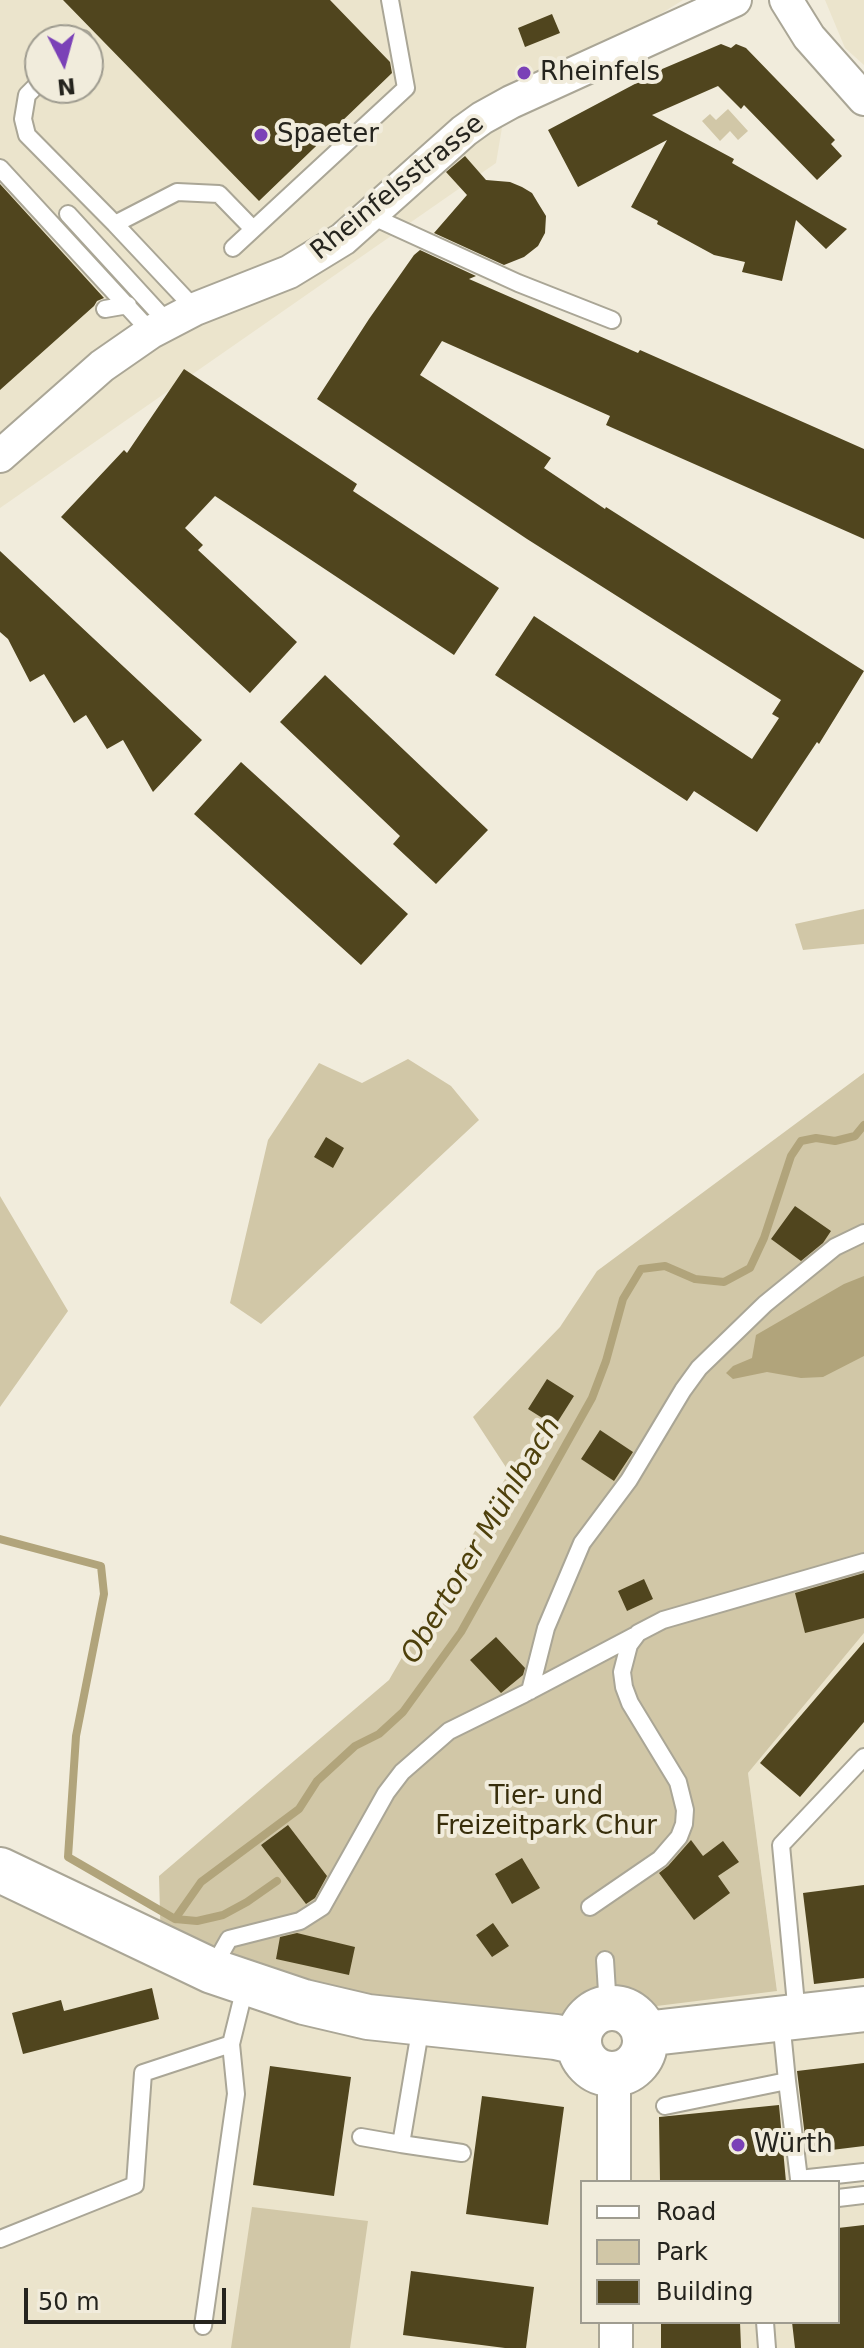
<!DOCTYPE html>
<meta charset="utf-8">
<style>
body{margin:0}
#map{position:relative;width:864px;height:2348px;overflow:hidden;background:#f1ecdc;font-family:"DejaVu Sans",sans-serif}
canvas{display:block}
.legend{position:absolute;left:580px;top:2180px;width:260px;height:144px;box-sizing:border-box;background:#f1ecdc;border:2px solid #9f9c90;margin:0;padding:10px 14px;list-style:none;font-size:24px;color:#25241e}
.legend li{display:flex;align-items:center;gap:16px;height:40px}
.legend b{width:40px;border:2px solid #9f9c90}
.north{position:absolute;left:24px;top:24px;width:80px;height:80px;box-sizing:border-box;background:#f1ecdc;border:2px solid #9f9c90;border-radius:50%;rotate:174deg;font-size:22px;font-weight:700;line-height:32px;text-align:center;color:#25241e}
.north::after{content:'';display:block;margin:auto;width:28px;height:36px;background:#7b41b7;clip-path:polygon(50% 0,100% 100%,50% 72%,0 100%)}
.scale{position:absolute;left:24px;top:2288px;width:202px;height:36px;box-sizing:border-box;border:4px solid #25241e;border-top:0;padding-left:10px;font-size:24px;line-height:28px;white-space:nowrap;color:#25241e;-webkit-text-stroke:6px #f1ecdc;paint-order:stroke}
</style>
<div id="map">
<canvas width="864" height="2348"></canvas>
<ul class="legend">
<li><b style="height:10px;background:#fff"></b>Road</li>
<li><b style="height:22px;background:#d1c7a7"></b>Park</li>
<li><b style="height:22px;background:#50451e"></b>Building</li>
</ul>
<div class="north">N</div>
<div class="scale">50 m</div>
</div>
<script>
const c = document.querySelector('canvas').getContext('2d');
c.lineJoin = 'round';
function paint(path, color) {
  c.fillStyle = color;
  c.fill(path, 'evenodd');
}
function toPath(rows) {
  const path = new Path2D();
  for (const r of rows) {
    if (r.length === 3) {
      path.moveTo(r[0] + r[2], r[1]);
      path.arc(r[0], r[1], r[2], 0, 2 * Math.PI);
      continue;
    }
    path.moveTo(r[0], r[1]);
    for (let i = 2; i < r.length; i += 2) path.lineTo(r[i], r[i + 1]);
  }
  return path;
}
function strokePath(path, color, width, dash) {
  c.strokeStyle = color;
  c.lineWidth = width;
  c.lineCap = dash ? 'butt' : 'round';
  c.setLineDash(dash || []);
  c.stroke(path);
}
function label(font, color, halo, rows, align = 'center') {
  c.font = font + ' "DejaVu Sans",sans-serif';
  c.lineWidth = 8;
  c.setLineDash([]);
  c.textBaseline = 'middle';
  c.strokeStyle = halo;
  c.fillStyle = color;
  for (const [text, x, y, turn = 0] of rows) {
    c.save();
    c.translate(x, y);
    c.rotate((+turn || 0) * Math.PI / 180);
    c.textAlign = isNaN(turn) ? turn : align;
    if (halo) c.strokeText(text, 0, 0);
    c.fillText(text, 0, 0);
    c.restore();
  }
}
const built = toPath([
 [0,0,683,0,505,110,496,163,0,508],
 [40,40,88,40,88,88,40,88],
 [825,0,864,0,864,65,845,48],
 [864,1633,864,2348,0,2348,0,1885,161,1948,777,1990,748,1773],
 [582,2182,838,2182,838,2322,582,2322]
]);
const green = toPath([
 [728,109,748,131,738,140,730,131,720,141,702,121,710,114,716,120],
 [864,909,864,944,803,950,795,924],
 [408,1059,451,1086,479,1120,261,1324,230,1303,268,1140,319,1063,362,1083],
 [864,1073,864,1633,748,1773,777,1991,472,2029,161,1948,159,1876,389,1680,509,1472,473,1417,560,1327,597,1271],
 [0,1196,68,1311,0,1407],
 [252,2207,368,2221,350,2348,231,2348]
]);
const water = toPath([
 [864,1276,864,1356,823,1377,801,1378,767,1372,733,1379,726,1373,733,1366,752,1358,756,1335,844,1284]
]);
const stream = toPath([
 [0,1539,101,1566,104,1594,76,1736,68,1857,175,1919,201,1882,299,1809,317,1781,355,1746,379,1734,403,1712,461,1632,592,1398,606,1361,623,1299,641,1269,665,1266,695,1279,724,1282,750,1268,764,1238,791,1156,801,1141,816,1138,835,1141,855,1136,864,1125],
 [175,1919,197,1921,223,1915,247,1902,277,1881]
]);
const building = toPath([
 [63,0,330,0,390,62,392,73,259,201],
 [552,14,560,33,525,47,518,28],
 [721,44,731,48,736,44,746,48,835,140,831,144,842,156,817,180,744,105,741,109,718,86,652,115,734,159,732,163,847,229,826,249,796,220,782,281,742,272,745,262,714,255,657,224,658,221,631,207,667,140,578,187,548,130,648,77,648,75],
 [465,156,486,180,510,182,522,187,532,193,538,203,546,216,545,233,538,246,524,257,504,265,434,233,467,195,446,172],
 [0,184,104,298,97,301,94,306,0,390],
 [420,250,476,276,469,279,638,353,640,350,864,449,864,539,606,425,610,416,442,341,420,375,551,458,544,468,605,509,606,507,864,671,819,744,817,742,757,832,694,791,687,801,495,675,534,616,752,759,779,718,772,714,781,700,527,539,317,399,369,319,414,255],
 [184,369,357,484,353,491,499,588,454,655,215,496,185,528,203,545,198,550,297,642,250,693,61,517,124,450,127,453],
 [0,551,202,740,153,792,123,740,107,749,86,715,74,723,44,674,30,682,8,639,0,632],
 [325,675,488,830,436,884,393,844,400,836,280,722],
 [241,762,408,914,361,965,194,814],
 [326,1137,344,1148,333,1168,314,1157],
 [795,1206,831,1231,823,1243,801,1261,771,1239],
 [547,1379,574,1396,555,1426,528,1409],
 [600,1430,633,1452,614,1481,581,1459],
 [864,1573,864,1618,805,1633,795,1593],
 [644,1579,653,1599,627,1611,618,1591],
 [496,1637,525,1668,523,1675,501,1693,470,1660],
 [864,1642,864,1722,800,1797,760,1763],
 [288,1825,327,1876,315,1898,306,1904,261,1845],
 [691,1840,703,1856,723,1841,739,1862,718,1876,730,1893,694,1920,659,1873,668,1866],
 [522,1858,540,1888,512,1904,495,1874],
 [864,1885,864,1978,814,1984,803,1893],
 [493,1923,509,1946,492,1957,476,1935],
 [297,1933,355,1947,349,1975,276,1959,280,1937],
 [152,1988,159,2019,23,2054,12,2013,61,2000,64,2011],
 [864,2063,864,2146,807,2153,797,2071],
 [270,2066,351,2077,334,2196,253,2185],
 [482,2096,564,2107,548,2225,466,2214],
 [779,2105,786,2182,660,2182,659,2117],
 [864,2225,864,2348,795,2348,792,2322,838,2322,838,2228],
 [411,2271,534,2287,526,2348,505,2348,403,2335],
 [661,2322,740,2322,741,2348,661,2348]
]);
const lane = toPath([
 [82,40,83,39],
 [40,82,27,95,23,119,27,135,115,224,177,192,219,194,253,229],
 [0,168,151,332],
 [68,214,168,323],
 [369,215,518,283,612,320],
 [115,224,195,309],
 [233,248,406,88,390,0],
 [105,309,128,305],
 [530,1691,546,1628,582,1543,629,1480,683,1390,699,1368,765,1304,835,1247,864,1233],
 [590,1907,660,1859,679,1837,684,1824,685,1810,678,1782,630,1703,624,1687,622,1672,629,1645,638,1633,663,1620,864,1562],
 [605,1960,608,2008],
 [212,1969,229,1939,300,1921,322,1907,386,1793,402,1772,449,1731,524,1694,634,1636],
 [797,2015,781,1845,864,1757],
 [421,2025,401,2144,462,2153],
 [787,2081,799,2179,864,2172],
 [665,2106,787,2081,781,2020],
 [361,2137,401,2144],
 [838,2198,864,2195],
 [0,2239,135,2185,143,2073,231,2044,246,1983],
 [765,2322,767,2348],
 [203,2326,236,2094,231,2044]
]);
const street = toPath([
 [786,0,809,37,864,99],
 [0,456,102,366,151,332,195,309,289,272,343,239,464,131,482,118,511,102,735,0],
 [614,2074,614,2182],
 [616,2322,616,2348]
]);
const secondary = toPath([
 [0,1870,212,1971,304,2002,368,2017,556,2037,578,2042],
 [612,2041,33],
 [644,2034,864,2009]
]);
const markers = [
 [524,73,8,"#7b41b7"],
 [261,135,8,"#7b41b7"],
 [738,2145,8,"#7b41b7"]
];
const poiNames = [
 ["Rheinfels",540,73],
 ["Spaeter",277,135],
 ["Würth",754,2145]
];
const streetNames = [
 ["Rheinfelsstrasse",398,188,-39]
];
const parkNames = [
 ["Tier- und",546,1797],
 ["Freizeitpark Chur",546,1827]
];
const waterNames = [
 ["Obertorer Mühlbach",482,1541,-59]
];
paint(built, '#ebe4cc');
paint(green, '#d1c7a7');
paint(water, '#b1a47b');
strokePath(stream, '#b1a47b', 8);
paint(building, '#50451e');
strokePath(lane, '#aaa696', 20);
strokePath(street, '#aaa696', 36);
strokePath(secondary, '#aaa696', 48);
strokePath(lane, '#fff', 16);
strokePath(street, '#fff', 32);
strokePath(secondary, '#fff', 44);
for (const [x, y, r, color] of markers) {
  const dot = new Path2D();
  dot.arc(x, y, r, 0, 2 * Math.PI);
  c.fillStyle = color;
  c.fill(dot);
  strokePath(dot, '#f1ecdc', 3);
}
label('26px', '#25241e', '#f1ecdc', poiNames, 'left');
label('26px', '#25241e', '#f1ecdc', streetNames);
label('26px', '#382e0b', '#f1ecdc', parkNames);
label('italic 28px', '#4e400b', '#f1ecdc', waterNames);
</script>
